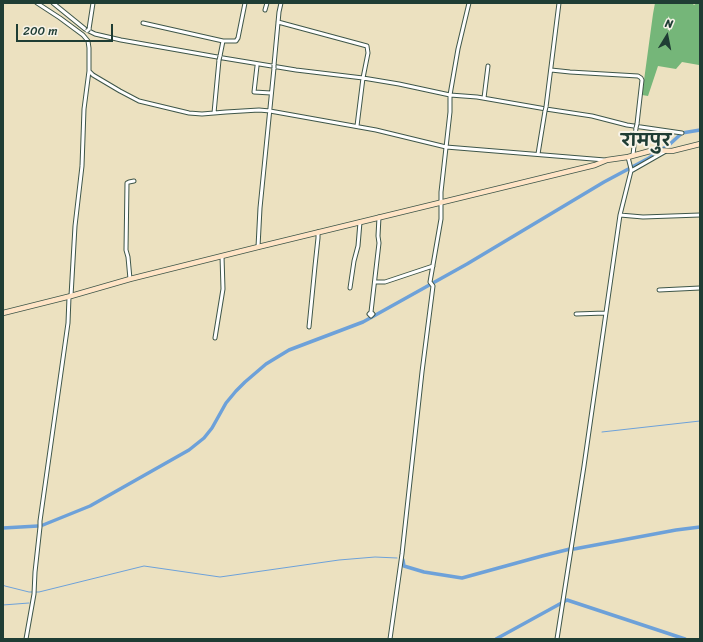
<!DOCTYPE html>
<meta charset="utf-8">
<style>
body{margin:0}
#map{position:relative;width:703px;height:642px;overflow:hidden;background:#ece1c0;font-family:Sriracha,sans-serif}
canvas{display:block}
.frame{position:absolute;inset:0;border:4px solid #1f3d34;pointer-events:none}
.north{position:absolute;left:647px;top:16px;width:40px;height:40px;-webkit-text-stroke:3px #f7f3e8;paint-order:stroke;rotate:10deg;font-size:11px;font-weight:700;line-height:16px;text-align:center;color:#1f3d34}
.north::after{content:'';display:block;margin:auto;width:14px;height:18px;background:#1f3d34;clip-path:polygon(50% 0,100% 100%,50% 72%,0 100%)}
.scale{position:absolute;left:16px;top:24px;width:97px;height:18px;box-sizing:border-box;border:2px solid #1f3d34;border-top:0;padding-left:5px;font-size:12px;line-height:14px;white-space:nowrap;color:#1f3d34;-webkit-text-stroke:3px #f7f3e8;paint-order:stroke}
</style>
<div id="map">
<canvas width="703" height="642"></canvas>
<div class="frame"></div>
<div class="north">N</div>
<div class="scale">200 m</div>
</div>
<script>
const c = document.querySelector('canvas').getContext('2d');
c.lineJoin = 'round';
function paint(path, color) {
  c.fillStyle = color;
  c.fill(path, 'evenodd');
}
function toPath(rows) {
  const path = new Path2D();
  for (const r of rows) {
    path.moveTo(r[0], r[1]);
    for (let i = 2; i < r.length; i += 2) path.lineTo(r[i], r[i + 1]);
  }
  return path;
}
function strokePath(path, color, width, dash) {
  c.strokeStyle = color;
  c.lineWidth = width;
  c.lineCap = dash ? 'butt' : 'round';
  c.setLineDash(dash || []);
  c.stroke(path);
}
function label(font, color, halo, rows, align = 'center') {
  c.font = font + ' Sriracha,"Playpen Sans Deva",sans-serif';
  c.lineWidth = 4;
  c.setLineDash([]);
  c.textBaseline = 'middle';
  c.strokeStyle = halo;
  c.fillStyle = color;
  for (const [text, x, y, turn = 0] of rows) {
    c.save();
    c.translate(x, y);
    c.rotate((+turn || 0) * Math.PI / 180);
    c.textAlign = isNaN(turn) ? turn : align;
    if (halo) c.strokeText(text, 0, 0);
    c.fillText(text, 0, 0);
    c.restore();
  }
}
const forest = toPath([
 [655,3,692,3,694,5,697,3,700,3,700,73,699,65,682,62,676,69,658,66,648,96,642,95,653,14]
]);
const stream = toPath([
 [602,432,700,421],
 [3,585,5,586,29,592,39,592,144,566,220,577,339,560,375,557,397,558],
 [3,605,29,603]
]);
const canal = toPath([
 [43,525,90,506,189,450,204,438,212,428,226,403,236,391,245,382,266,364,289,350,363,322,467,264,604,182,649,158,670,144,682,133,700,130],
 [3,528,38,526],
 [574,549,676,530,700,527],
 [403,560,404,566,424,572,462,578,542,556,570,549],
 [496,639,567,600,685,639]
]);
const street = toPath([
 [37,3,60,18,83,35,88,41,89,48,89,71,93,75,120,91,139,101,189,113,202,114,226,112,259,110,270,111,376,130,446,147,605,160],
 [53,3,85,29,95,34,121,40,223,58,296,70,363,78,399,84,450,95,477,97,546,109,592,116,627,125,682,133],
 [265,10,267,3],
 [278,22,367,46,368,53,363,78,357,126],
 [143,23,223,41,220,56],
 [89,29,93,3],
 [223,41,236,41,238,38,245,3],
 [274,65,279,12,281,3],
 [257,66,254,92,271,93],
 [551,70,570,72,638,76,641,78,642,80,637,124],
 [484,98,488,66],
 [546,107,559,3],
 [214,113,219,60],
 [538,154,545,111],
 [633,155,636,128],
 [631,171,666,151],
 [620,215,643,217,700,215],
 [258,247,260,208,274,68],
 [130,279,128,257,126,250,127,183,129,182,134,181],
 [375,282,385,282,433,266],
 [350,288,354,261,358,246,360,222],
 [659,290,700,288],
 [71,296,75,226,82,166,84,109,89,71],
 [371,312,379,243,378,236,379,217],
 [371,312,373,314,371,316,369,314,371,312],
 [576,314,605,313],
 [309,327,315,266,318,238,318,232],
 [215,338,223,289,222,256],
 [26,639,34,594,35,572,40,527,40,521,68,323,69,297],
 [390,639,402,554,422,372,432,294,433,286,430,282,441,219,441,192,450,112,450,95,458,49,469,3],
 [557,639,584,466,620,215,631,171,631,169,628,157]
]);
const secondary = toPath([
 [3,313,71,296,130,279,258,247,595,165,607,160,628,157,654,150,672,151,700,144]
]);
const streetBridge = toPath([
 [87,31,89,29],
 [219,60,220,56],
 [274,68,274,65],
 [545,111,546,107],
 [636,128,637,124]
]);
const districtNames = [
 ["रामपुर",646,142]
];
paint(forest, '#75b679');
strokePath(stream, '#6da1d9', 1);
strokePath(canal, '#6da1d9', 3.5);
strokePath(street, '#3e5649', 5);
strokePath(secondary, '#3e5649', 6);
strokePath(street, '#fff', 3);
strokePath(secondary, '#ffe4c6', 4.5);
strokePath(streetBridge, '#3e5649', 5, []);
strokePath(streetBridge, '#fff', 3);
label('bold 17px', '#1f3d34', '#f7f3e8', districtNames);
</script>
